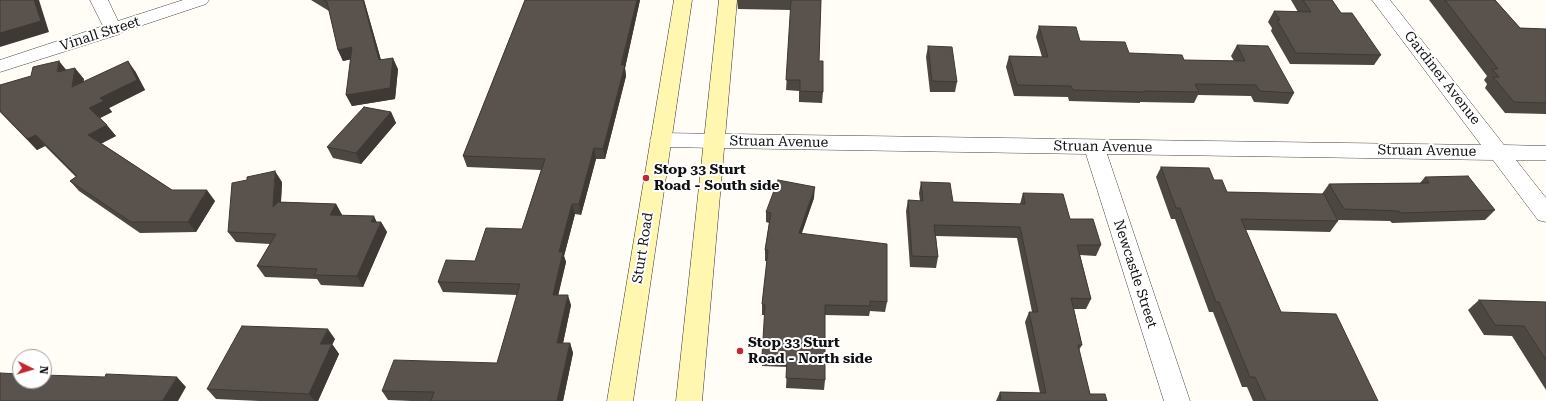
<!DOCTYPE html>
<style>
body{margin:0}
#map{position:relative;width:1546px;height:401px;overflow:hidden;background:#fffdf5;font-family:"Roboto Serif",serif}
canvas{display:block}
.north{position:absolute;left:12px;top:349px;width:40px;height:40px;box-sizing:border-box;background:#fff;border:1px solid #a0a0a0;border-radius:50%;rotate:95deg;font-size:11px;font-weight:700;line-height:16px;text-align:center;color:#111}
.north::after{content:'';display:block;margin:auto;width:14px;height:18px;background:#c4262e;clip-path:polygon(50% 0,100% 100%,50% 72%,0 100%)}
</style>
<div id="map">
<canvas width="1546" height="401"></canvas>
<div class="north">N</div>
</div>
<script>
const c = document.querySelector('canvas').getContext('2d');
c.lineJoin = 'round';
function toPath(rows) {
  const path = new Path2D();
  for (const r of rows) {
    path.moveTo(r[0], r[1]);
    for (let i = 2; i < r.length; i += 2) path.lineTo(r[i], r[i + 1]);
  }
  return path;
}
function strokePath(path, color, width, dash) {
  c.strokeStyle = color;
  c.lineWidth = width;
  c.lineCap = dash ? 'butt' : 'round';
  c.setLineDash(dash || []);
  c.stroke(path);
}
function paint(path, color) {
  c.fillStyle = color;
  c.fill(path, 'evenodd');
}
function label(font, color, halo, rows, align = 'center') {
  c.font = font + ' "Roboto Serif",serif';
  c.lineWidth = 4;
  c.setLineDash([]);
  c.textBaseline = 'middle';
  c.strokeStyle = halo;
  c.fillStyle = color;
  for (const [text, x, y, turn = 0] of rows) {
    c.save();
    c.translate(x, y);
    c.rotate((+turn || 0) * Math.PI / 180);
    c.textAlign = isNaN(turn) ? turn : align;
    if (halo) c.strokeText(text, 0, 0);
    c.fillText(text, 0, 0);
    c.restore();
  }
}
const minor = toPath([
 [90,0,108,0,118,21,183,0,209,0,206,4,122,32,120,34,0,72,0,60,103,26,90,0],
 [1372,0,1390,0,1504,145,1546,146,1546,160,1516,160,1546,198,1546,222,1538,220,1493,160,1107,154,1190,401,1164,401,1086,154,660,147,653,145,650,140,653,135,660,133,1481,145,1372,0]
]);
const secondary = toPath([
 [674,0,692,0,633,401,607,401,674,0],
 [719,0,737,0,702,401,676,401,719,0]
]);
const wall = toPath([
 [311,0,364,0,381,60,398,69,395,99,352,106,346,95,351,59,343,61,338,50,329,11],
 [525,0,640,0,625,68,626,76,605,159,596,159,581,215,575,214,564,256,566,262,558,295,571,305,563,343,570,343,573,353,563,401,411,401,388,400,382,391,497,363,517,295,443,292,438,282,475,261,522,229,541,170,467,167,463,156],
 [737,0,821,0,819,61,823,92,822,103,799,102,799,91,786,90,791,10,738,9],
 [1291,0,1332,0,1341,13,1381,55,1374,65,1290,64,1271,31,1272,28,1268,22,1274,11,1298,12],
 [1429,0,1495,0,1520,28,1546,29,1546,114,1505,113,1485,88,1487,84,1484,80,1487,76],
 [1039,26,1080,41,1129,53,1184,60,1234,61,1231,56,1237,45,1294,93,1288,104,1254,102,1251,96,1198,95,1194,103,1140,102,1140,103,1069,101,1068,97,1014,96,1006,67,1009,56,1042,57,1036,37],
 [928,46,957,82,955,92,930,92,926,57],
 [66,70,84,79,83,82,135,71,145,90,109,108,112,112,100,118,116,136,101,143,172,190,215,201,196,232,140,233,79,191,70,181,76,177,45,146,37,150,0,112,0,85],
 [391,112,396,123,361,164,333,158,327,147],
 [1161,167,1214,180,1227,192,1322,194,1329,184,1420,183,1425,177,1495,210,1485,220,1392,223,1390,221,1338,220,1338,221,1330,232,1246,230,1281,312,1378,401,1253,401,1247,387,1242,387,1213,312,1209,312,1175,219,1171,219,1156,177],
 [282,182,281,202,336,204,342,215,342,216,376,222,381,222,387,232,363,287,321,285,317,279,265,277,257,266,270,244,236,242,228,232],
 [921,182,953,202,1020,204,1023,193,1070,219,1101,245,1096,256,1080,255,1091,299,1086,309,1074,309,1082,345,1079,350,1090,394,1107,401,996,401,1000,392,1040,393,1025,322,1029,312,1032,312,1017,238,936,236,938,257,936,268,910,267,906,211,908,200,920,201,919,193],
 [814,198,802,233,887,302,885,312,870,311,869,316,825,315,825,380,824,390,786,388,787,367,762,366,762,356,765,315,762,315,762,304,767,261,765,261,765,250,769,223,766,222,766,212],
 [1479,300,1546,302,1546,390,1512,336,1484,335,1468,310],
 [335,339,332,344,339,354,318,401,259,401,216,399,207,389]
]);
const shadedWall = toPath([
 [34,0,39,0,49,32,0,47,0,33],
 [363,0,364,0,384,71,379,60],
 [637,0,640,0,625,68,626,76,605,159,603,149],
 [352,47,357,58,343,61,338,50],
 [393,58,398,69,395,99,352,106,346,95],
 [59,61,68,72,57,72],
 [128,61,135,71,145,90,109,108,112,112,98,119,89,108,100,98],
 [75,68,84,79,81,98,72,87],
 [391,112,396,123,361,164,356,153],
 [107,125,116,136,97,146,88,135],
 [36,135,45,146,37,150,27,139],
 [594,148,596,159,581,215,579,204],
 [275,171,282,182,280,218,273,207],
 [815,187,814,198,798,243,799,233],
 [207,190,215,201,196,232,188,222],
 [336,204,342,215,336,226,330,215],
 [572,204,575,214,564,256,566,262,556,305,553,295,559,252],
 [374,216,379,227,381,222,387,232,363,287,357,276,371,222],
 [568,295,571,305,561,353,557,343],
 [328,329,335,339,328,354,320,344],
 [570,343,573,353,563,401,557,401],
 [332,344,339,354,318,401,315,401,309,394],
 [177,377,186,387,178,401,162,401]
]);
const building = toPath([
 [0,0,34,0,41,21,0,33,0,0],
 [324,0,363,0,379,60,393,58,390,88,346,95,352,47,338,50,327,2,324,0],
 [525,0,637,0,621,65,625,65,603,149,594,148,579,204,572,204,559,252,563,252,553,295,568,295,557,343,570,343,557,401,431,401,434,392,382,391,394,360,497,363,520,284,438,282,446,260,475,261,486,228,522,229,545,159,463,156,525,0],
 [791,0,821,0,819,61,823,61,823,92,800,91,800,80,786,80,791,0],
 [1303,0,1332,0,1341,13,1352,13,1381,55,1296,53,1277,20,1280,20,1274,11,1311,12,1303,0],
 [1445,0,1495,0,1520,28,1546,29,1546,103,1514,102,1493,77,1499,77,1492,69,1498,69,1445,0],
 [1039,26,1076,27,1080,41,1125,42,1129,53,1182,55,1184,60,1245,61,1237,45,1268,46,1294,93,1260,91,1256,85,1195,84,1199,92,1144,91,1144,92,1073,90,1071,86,1017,85,1009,56,1048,57,1039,26],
 [928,46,952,47,957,82,932,81,928,46],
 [59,61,57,72,75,68,72,87,128,61,137,80,100,98,104,101,89,108,107,125,88,135,172,190,207,190,188,222,131,222,70,181,77,176,36,135,27,139,0,111,0,85,31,76,33,67,59,61],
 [364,107,391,112,356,153,327,147,364,107],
 [1161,167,1209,168,1214,180,1222,180,1227,192,1324,194,1338,221,1241,219,1281,312,1336,314,1378,401,1266,401,1255,377,1250,377,1219,302,1216,302,1180,208,1176,208,1161,167],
 [275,171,273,207,278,202,336,204,330,215,374,216,371,222,381,222,357,276,314,275,317,269,257,266,276,234,228,232,232,183,247,180,247,177,275,171],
 [1468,176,1495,210,1400,213,1399,211,1344,209,1329,184,1429,183,1425,177,1468,176],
 [778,180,815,187,799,233,887,244,887,302,870,301,870,306,825,305,825,380,786,378,787,357,762,356,765,305,762,304,768,250,765,250,771,213,766,212,778,180],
 [921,182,950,183,953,202,1025,204,1023,193,1063,194,1070,219,1093,219,1101,245,1077,245,1091,299,1071,298,1082,345,1078,345,1090,394,1105,394,1107,401,1001,401,1000,392,1046,393,1029,312,1038,312,1020,227,934,225,938,257,912,256,908,200,923,201,921,182],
 [1479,300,1546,302,1546,360,1524,326,1495,325,1479,300],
 [242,326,328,329,320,344,332,344,309,394,207,389,242,326],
 [0,373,20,374,20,381,44,381,44,375,105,377,106,374,177,377,162,401,0,401,0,373]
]);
const markers = [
 [646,178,4,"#c4262e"],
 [740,351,4,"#c4262e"]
];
const streetNames = [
 ["Vinall Street",100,34,-18],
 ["Gardiner Avenue",1442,78,52],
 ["Struan Avenue",779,142,1],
 ["Struan Avenue",1103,147,1],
 ["Struan Avenue",1427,151,1],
 ["Sturt Road",643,248,-81],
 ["Newcastle Street",1135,274,72]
];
const poiNames = [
 ["Stop 33 Sturt",654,170],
 ["Road - South side",654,186],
 ["Stop 33 Sturt",748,343],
 ["Road - North side",748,359]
];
strokePath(minor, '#444', 1);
strokePath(secondary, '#333', 1);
paint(minor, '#fff');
paint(secondary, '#fff6b0');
paint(wall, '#4d4742');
paint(shadedWall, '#3f3936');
paint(building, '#5a524d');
strokePath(building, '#3f3936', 1);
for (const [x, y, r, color] of markers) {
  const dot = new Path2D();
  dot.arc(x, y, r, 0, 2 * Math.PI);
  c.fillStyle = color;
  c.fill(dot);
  strokePath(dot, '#fff', 1.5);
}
label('14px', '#111', '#fff', streetNames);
label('bold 14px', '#111', '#fff', poiNames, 'left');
</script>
